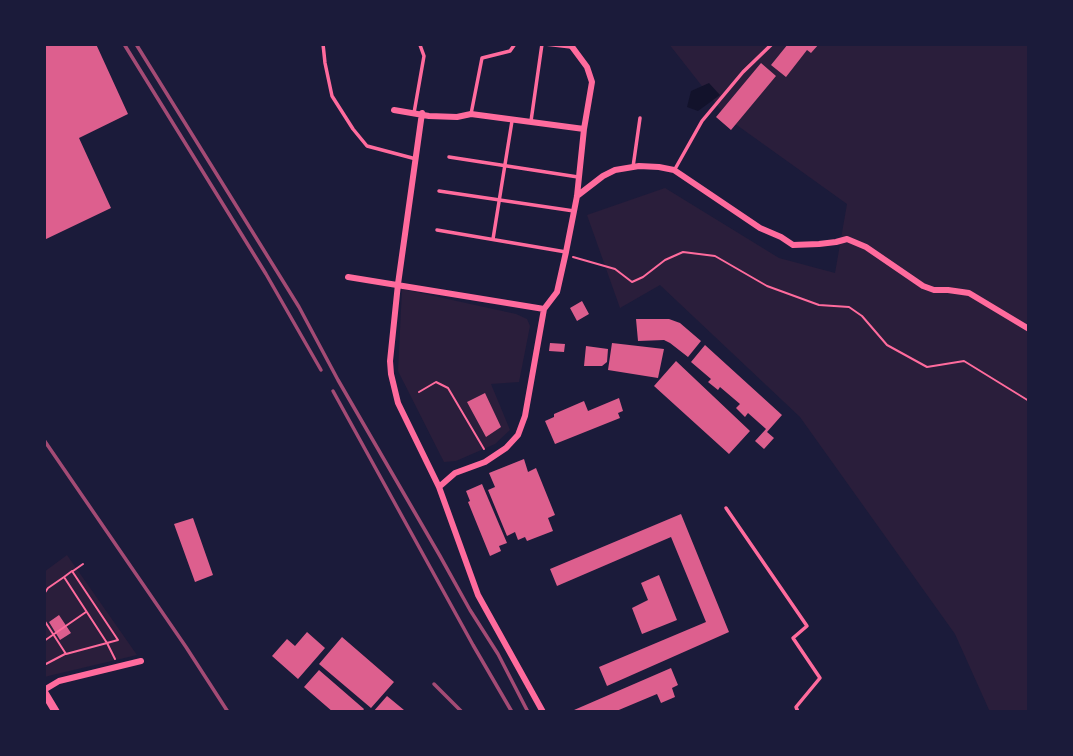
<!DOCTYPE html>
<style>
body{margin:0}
#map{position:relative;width:1073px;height:756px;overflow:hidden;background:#1b1b3a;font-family:"Titillium Web",sans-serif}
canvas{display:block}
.frame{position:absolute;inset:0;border:46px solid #1b1b3a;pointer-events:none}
</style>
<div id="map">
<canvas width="1073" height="756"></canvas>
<div class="frame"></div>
</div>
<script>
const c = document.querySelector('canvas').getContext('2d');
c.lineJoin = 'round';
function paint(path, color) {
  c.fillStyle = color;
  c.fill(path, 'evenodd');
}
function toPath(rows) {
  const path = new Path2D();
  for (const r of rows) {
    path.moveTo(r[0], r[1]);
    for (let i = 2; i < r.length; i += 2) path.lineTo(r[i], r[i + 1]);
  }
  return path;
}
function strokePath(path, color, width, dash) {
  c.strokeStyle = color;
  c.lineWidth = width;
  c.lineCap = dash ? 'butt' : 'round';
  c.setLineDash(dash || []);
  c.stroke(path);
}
const green = toPath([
 [669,44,1029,44,1029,712,990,712,955,634,800,417,660,285,620,308,587,215,665,188,779,258,835,273,847,204,727,118],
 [402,289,516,314,527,319,530,326,519,382,491,384,510,430,495,444,456,461,444,462,398,371],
 [67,555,137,655,44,677,44,572]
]);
const water = toPath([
 [709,83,720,95,698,111,687,107,691,91]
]);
const building = toPath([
 [44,44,96,44,128,114,79,138,111,208,44,240],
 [788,44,819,44,811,53,807,50,786,77,771,65],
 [761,63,776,76,731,130,716,117],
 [582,301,589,314,577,321,570,308],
 [636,319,669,319,680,323,701,341,688,357,670,343,664,340,638,341],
 [550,343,565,344,564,352,549,351],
 [612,343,664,349,658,378,608,370],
 [705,345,782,415,767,432,774,438,764,449,755,441,766,429,748,413,745,417,736,408,740,404,720,387,718,390,708,382,711,379,691,362],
 [586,346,608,349,607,362,602,366,584,366],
 [676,361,750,431,729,454,654,386],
 [485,393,501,427,486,437,467,402],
 [619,398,623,411,618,413,620,418,555,444,545,421,554,417,554,414,584,401,588,411],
 [524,459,528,472,536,468,555,515,548,518,553,531,527,541,525,537,518,540,515,532,507,536,488,490,495,487,489,473],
 [482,484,507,543,499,546,501,551,490,556,468,502,470,501,466,491],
 [681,514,729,632,607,686,599,667,706,622,671,537,557,586,550,569],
 [193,518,213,575,195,582,174,524],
 [659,575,677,620,642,634,632,608,648,600,641,583],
 [59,615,71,633,60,640,49,622],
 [307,632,325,648,298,679,272,656,287,639,295,646],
 [342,637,394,682,371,708,319,664],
 [671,668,678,685,672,688,675,697,661,703,657,694,614,712,575,712,574,710],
 [319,670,364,709,362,712,333,712,304,687],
 [387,696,404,710,402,712,373,712]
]);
const path = toPath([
 [573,257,615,269,632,282,643,277,665,260,683,252,715,256,767,286,819,305,849,307,862,316,887,345,927,367,964,361,1029,401],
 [419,392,436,382,448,388,484,449],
 [73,571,83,564],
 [64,577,72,571,118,640,107,643,115,659],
 [44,594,48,588,64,577,107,643,66,654,44,620],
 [44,641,86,612],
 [44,665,65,654]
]);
const service = toPath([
 [323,44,325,63,332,96,353,129,367,146,416,159],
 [545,44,571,47],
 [414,113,424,56,420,45,418,44],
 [471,114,482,58,510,51,515,44],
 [531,121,542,44],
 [449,157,578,177],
 [633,167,640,118],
 [675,169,702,121,743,72,772,44],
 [439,191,574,211],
 [437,230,566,252],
 [493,239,512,121],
 [726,508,807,626,793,638,820,678,796,707,798,712]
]);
const minor = toPath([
 [394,110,429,116,457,117,471,114,584,129],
 [422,113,398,284,390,361,391,374,398,403,439,487,478,595,543,712],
 [577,196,603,176,615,170,639,166,659,167,674,170,760,228,781,237,793,245,819,244,836,242,847,239,866,247,923,286,934,290,948,290,969,293,1029,329],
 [348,277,544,309],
 [439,487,455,473,485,462,506,448,518,435,525,416,544,309,557,292,566,252,577,196,584,129,592,82,587,67,570,44],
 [44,690,59,681,141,661]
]);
const tertiary = toPath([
 [44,692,56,712]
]);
const rail = toPath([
 [124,44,266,274,321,370],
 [136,44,299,307,338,380,440,556,470,610,498,654,528,712],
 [333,391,473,645,512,712],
 [44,440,186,647,228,712],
 [434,684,462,712]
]);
paint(green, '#2a1e3b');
paint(water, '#12122b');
paint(building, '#dd5f8e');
strokePath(path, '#ff6b9d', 2);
strokePath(service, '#ff6b9d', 3.5);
strokePath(minor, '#ff6b9d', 6);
strokePath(tertiary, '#ff6b9d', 8);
strokePath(rail, '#a44b75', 3.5);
</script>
